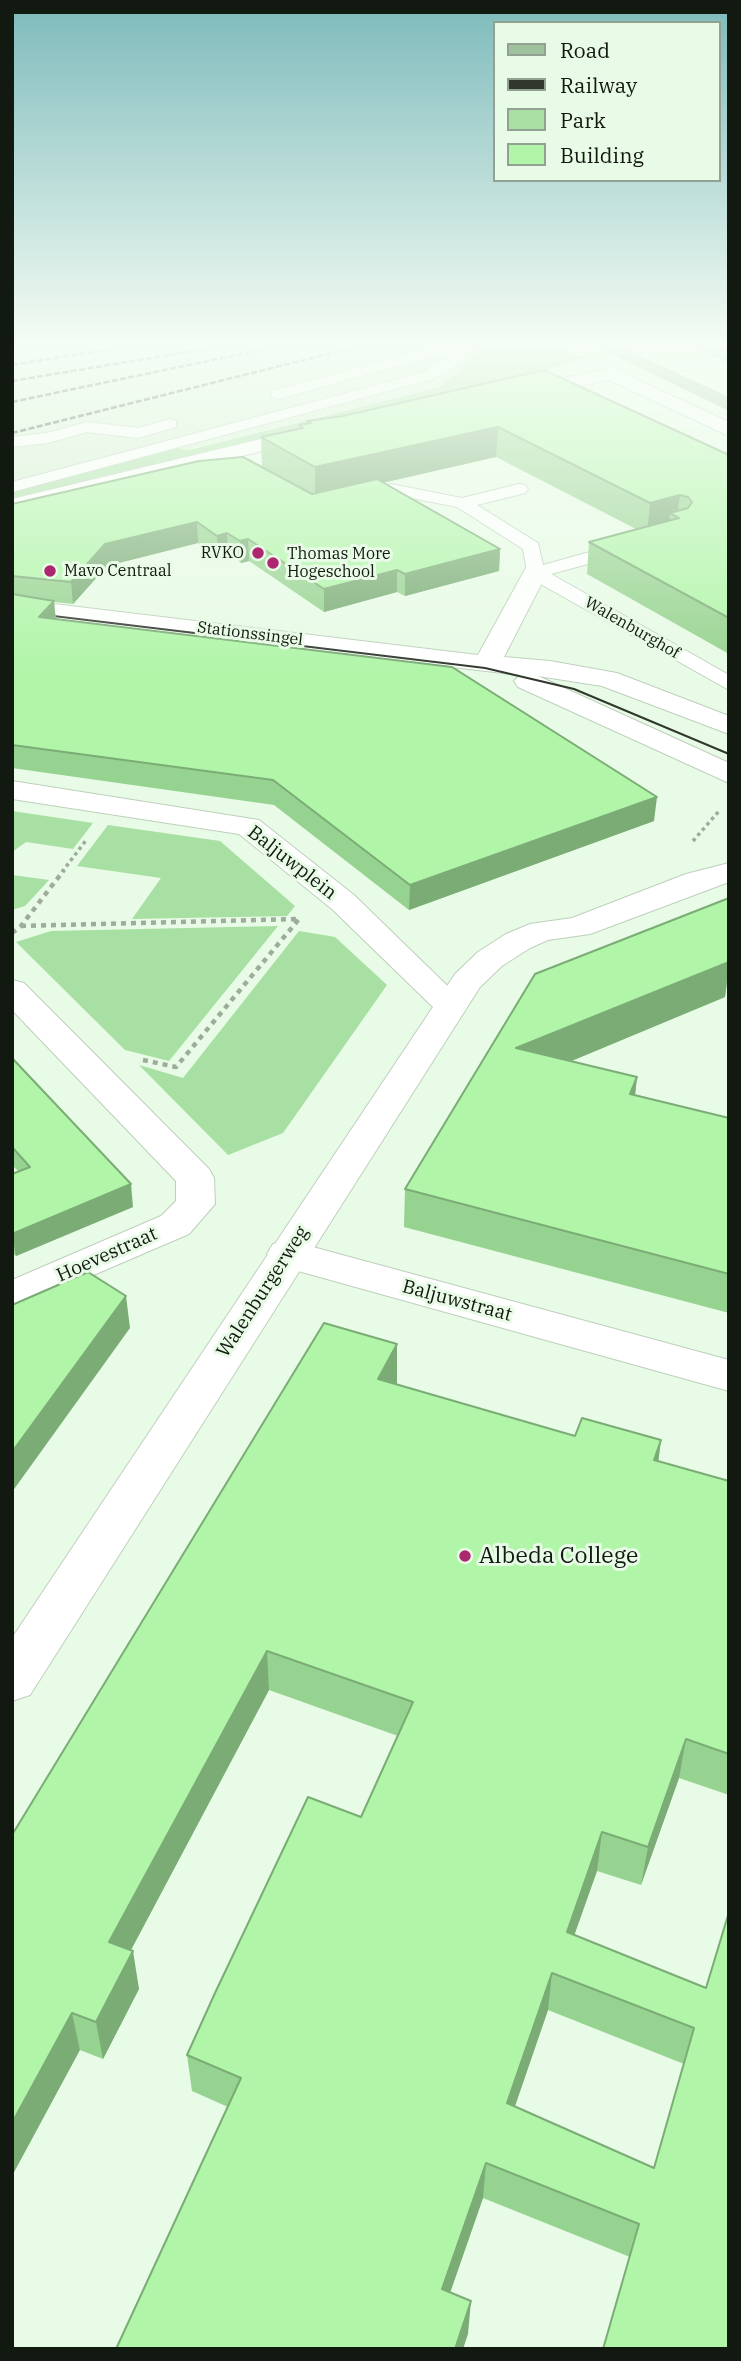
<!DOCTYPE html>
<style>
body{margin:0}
#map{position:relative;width:741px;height:2361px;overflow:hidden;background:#e8fbe6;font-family:"IBM Plex Serif",serif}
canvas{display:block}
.frame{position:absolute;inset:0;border:14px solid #121911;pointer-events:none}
.legend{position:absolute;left:493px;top:21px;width:228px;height:161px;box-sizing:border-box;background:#e8fbe6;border:2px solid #92a191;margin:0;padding:9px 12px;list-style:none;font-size:21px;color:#121911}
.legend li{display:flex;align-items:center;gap:14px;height:35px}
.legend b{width:35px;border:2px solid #92a191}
</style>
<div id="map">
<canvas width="741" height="2361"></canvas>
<div class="frame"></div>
<ul class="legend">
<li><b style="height:9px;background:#a0c19d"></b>Road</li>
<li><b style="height:9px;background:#30382e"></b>Railway</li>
<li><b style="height:19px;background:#a8dfa2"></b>Park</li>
<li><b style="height:19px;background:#b0f5a8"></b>Building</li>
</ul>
</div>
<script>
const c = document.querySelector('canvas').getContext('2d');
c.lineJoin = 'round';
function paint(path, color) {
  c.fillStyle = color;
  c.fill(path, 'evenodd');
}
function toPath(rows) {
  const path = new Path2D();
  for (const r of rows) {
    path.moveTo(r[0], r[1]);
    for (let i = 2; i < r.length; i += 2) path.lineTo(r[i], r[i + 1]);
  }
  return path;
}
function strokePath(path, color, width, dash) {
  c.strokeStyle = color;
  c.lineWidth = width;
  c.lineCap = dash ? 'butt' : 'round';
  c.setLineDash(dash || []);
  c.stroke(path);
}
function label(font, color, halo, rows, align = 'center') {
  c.font = font + ' "IBM Plex Serif",serif';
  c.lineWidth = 6;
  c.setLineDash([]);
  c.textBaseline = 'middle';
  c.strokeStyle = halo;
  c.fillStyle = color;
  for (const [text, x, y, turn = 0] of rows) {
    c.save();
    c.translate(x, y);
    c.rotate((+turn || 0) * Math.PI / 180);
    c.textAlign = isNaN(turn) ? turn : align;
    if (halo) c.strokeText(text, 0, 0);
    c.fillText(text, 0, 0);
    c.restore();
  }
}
const built = toPath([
 [12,345,490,345,440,387,12,493]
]);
const green = toPath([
 [490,345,555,345,582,358,513,381,12,503,12,491,169,447,189,450,440,387],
 [12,811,93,823,73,849,26,842,12,852],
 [108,825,220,841,295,906,287,916,132,919,161,878,77,866],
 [12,875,49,880,25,906,12,910],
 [278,926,169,1061,125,1050,16,942,51,931],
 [299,931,335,937,387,985,283,1133,228,1155,139,1065,183,1078]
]);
const pathFar1 = toPath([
 [693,841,719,811],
 [62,872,87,839]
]);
const path = toPath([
 [21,926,297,919],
 [12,933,21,926,64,870],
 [143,1060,176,1067,299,919]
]);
const service = toPath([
 [479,345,446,373,432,379,12,492,12,482,422,373,449,356,434,356,278,399,272,397,272,391,433,348,479,345],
 [170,419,176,421,176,427,138,438,87,432,48,443,12,447,12,437,47,433,87,422,138,428,170,419],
 [391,484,462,498,519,484,525,485,528,489,525,493,477,505,538,543,543,565,626,542,632,544,635,548,632,552,551,574,729,675,729,690,528,577,523,549,457,507,391,494,356,502,347,497,350,493,391,484]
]);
const minor = toPath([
 [612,368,729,422,729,436,609,380,519,399,509,393,519,387,612,368],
 [314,432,325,438,321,442,282,446,12,513,12,499,282,434,314,432],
 [535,566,544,568,547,573,504,657,550,661,617,673,729,716,729,734,602,686,538,676,729,763,729,783,518,687,514,681,520,675,12,615,12,599,478,655,523,573,526,568,535,566],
 [12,781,259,820,354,895,466,1004,461,1011,449,1014,437,1011,332,909,239,834,12,799,12,781],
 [12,980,24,983,209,1169,214,1178,215,1204,189,1234,12,1310,12,1280,161,1216,176,1201,176,1181,12,1010,12,980],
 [287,1240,729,1360,729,1391,273,1264,267,1254,273,1244,287,1240]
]);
const tertiary = toPath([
 [729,863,729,882,590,934,548,940,530,948,502,966,480,987,30,1695,12,1701,12,1638,455,974,478,952,506,934,530,924,572,918,686,874,729,863]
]);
const primary = toPath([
 [592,345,617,345,729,397,729,411,592,345],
 [690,345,715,345,729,351,729,364,690,345]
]);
const tram = toPath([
 [12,611,485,668,574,689,729,754]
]);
const rail = toPath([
 [12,365,135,345],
 [12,381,224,346],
 [12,402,284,345],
 [12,433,364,345]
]);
const wall = toPath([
 [544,370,729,455,729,654,587,574,589,542,636,529,496,457,383,483,500,549,499,571,405,596,397,592,324,612,249,561,241,563,228,554,218,557,198,543,107,566,73,604,54,602,56,619,654,821,409,910,274,805,12,768,12,504,262,467,261,437,299,429,299,425,307,424,307,421,343,416],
 [729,898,729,970,725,997,571,1061,637,1077,635,1095,729,1118,729,1313,404,1227,405,1189],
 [12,1058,133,1207,16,1256,12,1253,12,1174,18,1171,12,1165],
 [397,1383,396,1385,575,1436,661,1440,658,1461,729,1481,729,1795,679,1778,641,1885,597,1871,574,1935,706,1988,630,2257,483,2198,450,2292,468,2334,228,2107,192,2091,187,2055,361,1817,398,1736,269,1690,131,1950,139,1989,103,2059,80,2050,12,1835],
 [548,2010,684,2064,654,2168,515,2106]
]);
const shadedWall = toPath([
 [498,427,496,457,315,498,315,467],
 [680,495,677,517,670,513,669,528,647,534,650,503],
 [197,522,198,543,107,566,73,604,71,582,105,544],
 [227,533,228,554,218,557,217,536],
 [248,539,249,561,241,563,240,541],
 [500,549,499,571,405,596,405,574],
 [397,570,397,592,324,612,324,589],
 [54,601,56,623,39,617],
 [657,797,654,821,409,910,410,885],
 [729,962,725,997,514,1085,516,1048],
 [637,1077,633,1114,630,1094],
 [131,1184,133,1207,16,1256,12,1234],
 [126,1296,130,1328,12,1492,12,1452],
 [397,1344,397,1383,378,1418,378,1379],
 [661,1440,656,1480,654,1460],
 [267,1651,269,1690,115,1980,109,1942],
 [686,1739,679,1778,641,1885,648,1847],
 [602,1832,597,1871,562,1970,567,1932],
 [133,1951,139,1989,103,2059,96,2022],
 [552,1973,548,2010,504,2138,507,2103],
 [72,2013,80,2050,12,2176,12,2123],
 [486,2163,483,2198,440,2322,442,2289],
 [471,2301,468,2334,463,2349,455,2349]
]);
const building = toPath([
 [544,370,729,455,729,618,589,542,679,518,670,513,688,508,692,502,688,497,680,495,650,503,498,427,315,467,261,437,303,428,299,425,311,423,307,421,343,416,544,370],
 [243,457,312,494,377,479,500,549,405,574,397,570,324,589,248,539,240,541,227,533,217,536,197,522,105,544,71,582,12,576,12,504,199,461,243,457],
 [12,594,54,601,39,617,452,667,657,797,410,885,273,780,12,745,12,594],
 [729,898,729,962,516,1048,637,1077,630,1094,729,1118,729,1274,405,1189,535,974,729,898],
 [12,1058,131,1184,12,1234,12,1174,30,1167,12,1147,12,1058],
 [88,1272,126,1296,12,1452,12,1305,88,1272],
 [324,1323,397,1344,378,1379,575,1436,582,1418,661,1440,654,1460,729,1481,729,1754,686,1739,648,1847,602,1832,567,1932,706,1988,729,1912,729,2349,603,2349,639,2224,486,2163,442,2289,471,2301,455,2349,116,2349,241,2078,187,2055,215,1993,308,1797,361,1817,413,1702,267,1651,109,1942,133,1951,96,2022,72,2013,12,2123,12,1835,324,1323],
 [552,1973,694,2028,654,2168,507,2103,552,1973]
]);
const markers = [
 [258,553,7,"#ac2770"],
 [273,563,7,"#ac2770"],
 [50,571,7,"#ac2770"],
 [465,1556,7,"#ac2770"]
];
const farPoinames = [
 ["RVKO",244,553,"right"],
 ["Thomas More",287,554],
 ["Hogeschool",287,572],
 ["Mavo Centraal",64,571]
];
const farStreetnames = [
 ["Walenburghof",632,628,30],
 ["Stationssingel",250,634,7]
];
const streetNames = [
 ["Baljuwplein",292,863,38],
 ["Hoevestraat",107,1255,-24],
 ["Walenburgerweg",263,1292,-57],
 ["Baljuwstraat",457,1301,15]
];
const nearPoinames = [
 ["Albeda College",479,1556]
];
paint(built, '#d8f0d5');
paint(green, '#a8dfa2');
strokePath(service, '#bdd0bb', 2);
strokePath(minor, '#bdd0bb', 2);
strokePath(tertiary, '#bdd0bb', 2);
strokePath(primary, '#fff', 2);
strokePath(pathFar1, '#9dac9b', 3.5, [3.5, 3.5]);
strokePath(path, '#9dac9b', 4.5, [5, 5]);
paint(service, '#fff');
paint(minor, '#fff');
paint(tertiary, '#fff');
paint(primary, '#a0c19d');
strokePath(tram, '#30382e', 2);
strokePath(rail, '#30382e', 2.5, [6, 2.5]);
paint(wall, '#97d390');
paint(shadedWall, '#7bac76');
paint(building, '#b0f5a8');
strokePath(building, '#7bac76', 2);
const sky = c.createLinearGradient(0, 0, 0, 675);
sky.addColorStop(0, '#7dbabb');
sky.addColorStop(0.51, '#f5fdf4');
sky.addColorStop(1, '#f5fdf400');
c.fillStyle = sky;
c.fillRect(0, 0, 741, 675);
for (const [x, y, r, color] of markers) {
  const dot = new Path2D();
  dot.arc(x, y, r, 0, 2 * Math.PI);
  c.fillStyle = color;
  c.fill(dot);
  strokePath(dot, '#e8fbe6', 2.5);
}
label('16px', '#121911', '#e8fbe6', farPoinames, 'left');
label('16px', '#121911', '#e8fbe6', farStreetnames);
label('19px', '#121911', '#e8fbe6', streetNames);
label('23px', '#121911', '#e8fbe6', nearPoinames, 'left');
</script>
